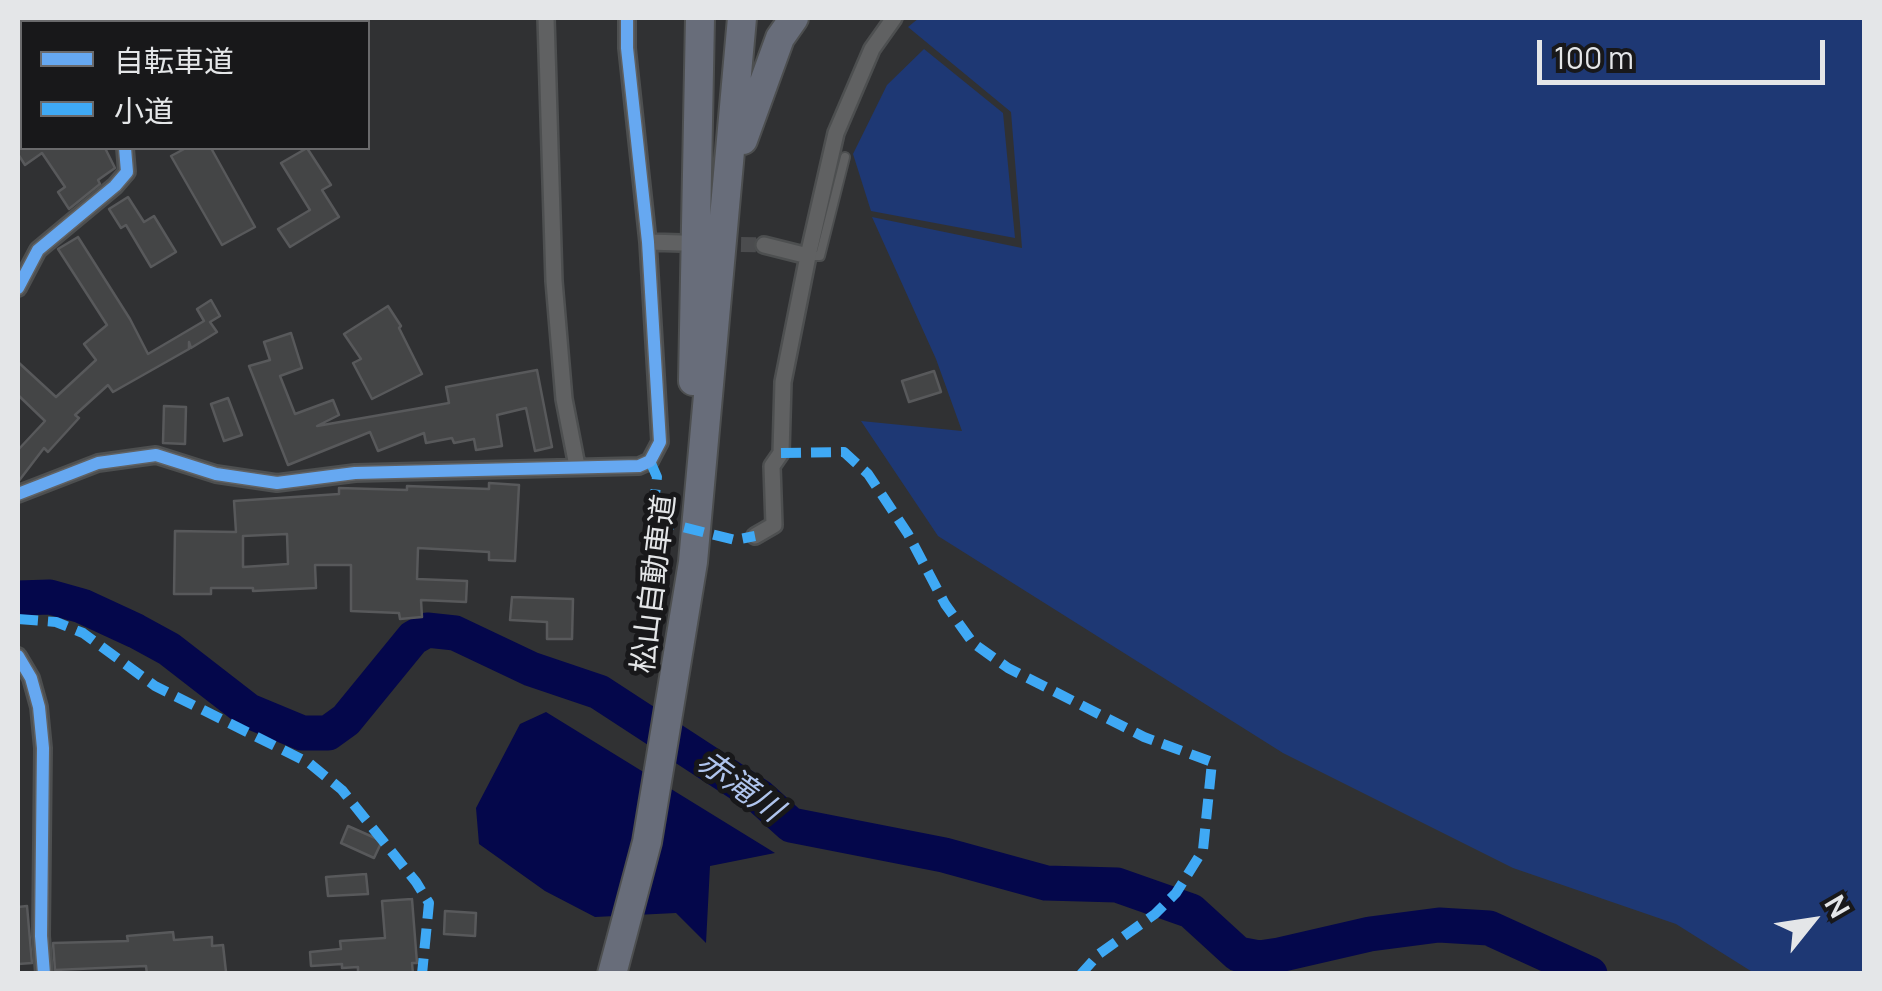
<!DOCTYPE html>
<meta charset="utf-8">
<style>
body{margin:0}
#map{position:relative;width:1882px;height:991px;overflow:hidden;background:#303133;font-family:Manrope,"Noto Sans JP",sans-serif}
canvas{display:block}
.frame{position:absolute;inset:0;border:20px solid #e4e6e8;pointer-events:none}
.legend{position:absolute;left:20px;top:20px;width:350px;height:130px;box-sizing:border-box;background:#18181a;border:2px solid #6a6a6c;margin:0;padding:12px 18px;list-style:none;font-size:30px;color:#e4e6e8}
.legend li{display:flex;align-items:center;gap:20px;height:50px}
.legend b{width:50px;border:2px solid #6a6a6c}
.north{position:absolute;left:1762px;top:871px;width:100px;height:100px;-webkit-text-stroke:8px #18181a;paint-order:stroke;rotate:60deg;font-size:28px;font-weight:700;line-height:40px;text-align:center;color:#e4e6e8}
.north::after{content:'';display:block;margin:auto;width:35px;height:45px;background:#e4e6e8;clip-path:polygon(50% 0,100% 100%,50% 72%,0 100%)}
.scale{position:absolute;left:1537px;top:40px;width:288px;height:45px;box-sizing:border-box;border:5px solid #e4e6e8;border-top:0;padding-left:12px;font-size:30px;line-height:35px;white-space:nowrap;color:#e4e6e8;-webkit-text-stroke:8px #18181a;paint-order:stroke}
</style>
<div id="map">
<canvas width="1882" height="991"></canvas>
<div class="frame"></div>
<ul class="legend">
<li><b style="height:12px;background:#66a8f1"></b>自転車道</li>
<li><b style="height:12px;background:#3fa9f5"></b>小道</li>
</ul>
<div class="north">N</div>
<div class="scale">100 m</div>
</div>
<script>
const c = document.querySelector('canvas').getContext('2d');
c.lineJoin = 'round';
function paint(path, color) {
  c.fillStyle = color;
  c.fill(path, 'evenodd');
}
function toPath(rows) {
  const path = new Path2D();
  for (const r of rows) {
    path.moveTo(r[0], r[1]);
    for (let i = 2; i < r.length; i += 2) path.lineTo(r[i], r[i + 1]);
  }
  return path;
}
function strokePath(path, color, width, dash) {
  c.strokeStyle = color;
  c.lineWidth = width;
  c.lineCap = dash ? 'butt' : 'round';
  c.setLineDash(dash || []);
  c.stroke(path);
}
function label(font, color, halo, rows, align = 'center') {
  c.font = font + ' Manrope,"Noto Sans JP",sans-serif';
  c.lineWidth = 10;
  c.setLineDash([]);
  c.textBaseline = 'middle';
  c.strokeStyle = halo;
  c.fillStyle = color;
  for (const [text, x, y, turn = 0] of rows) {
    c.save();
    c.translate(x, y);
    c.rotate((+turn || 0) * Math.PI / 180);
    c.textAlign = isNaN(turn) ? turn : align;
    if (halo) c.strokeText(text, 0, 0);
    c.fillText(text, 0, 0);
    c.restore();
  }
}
const green = toPath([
 [919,18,1864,18,1864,973,1754,973,1676,924,1513,868,1283,753,938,536,861,421,962,431,936,359,872,217,1022,248,1011,112,908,27],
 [924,49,1003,113,1015,238,871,211,853,154,887,85]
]);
const water = toPath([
 [546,712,775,853,710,866,706,943,676,913,595,917,545,891,479,844,476,808,520,724]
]);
const river = toPath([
 [18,598,50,597,82,606,136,631,169,649,249,711,302,733,328,733,346,720,413,638,427,630,455,633,531,669,599,692,760,797,791,825,944,855,1046,883,1117,885,1191,911,1238,954,1259,958,1279,955,1370,934,1439,925,1489,928,1590,974]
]);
const building = toPath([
 [18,148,105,148,115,168,98,180,100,184,69,209,58,192,65,187,42,153,25,165,18,154,18,148],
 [186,148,211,148,255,227,222,245,171,156,186,148],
 [307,148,331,185,322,190,339,217,290,247,278,229,310,210,281,163,307,148],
 [128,197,144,222,154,216,176,252,151,267,126,225,121,228,109,209,128,197],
 [78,237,130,319,148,354,204,321,197,309,211,300,220,316,210,322,217,332,191,348,189,342,189,349,113,392,108,385,75,415,79,418,48,452,44,448,18,482,18,450,45,421,18,395,18,362,56,397,96,360,84,344,107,325,58,249,78,237],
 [388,306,401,326,399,328,422,374,372,399,353,363,361,359,344,334,388,306],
 [291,333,302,368,280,376,295,414,333,400,339,415,317,426,449,403,446,387,537,370,552,447,535,451,526,408,497,415,502,446,476,450,474,439,454,443,452,438,426,443,424,433,378,451,370,432,288,465,249,366,270,360,264,342,291,333],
 [934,371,941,392,909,402,902,381,934,371],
 [228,398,242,435,224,441,211,404,228,398],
 [164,406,186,407,185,444,163,443,164,406],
 [489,483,519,485,515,561,489,560,489,552,418,548,417,579,467,581,466,602,421,600,422,617,400,619,399,613,351,611,351,565,315,565,316,588,253,591,253,588,211,588,211,594,174,594,175,531,236,532,234,501,339,494,339,488,407,490,407,486,489,489,489,483],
 [287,534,288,564,243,567,243,536,287,534],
 [512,597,573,599,572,639,547,639,547,622,510,620,512,597],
 [348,826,382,841,374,858,341,843,348,826],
 [366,874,368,894,328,896,326,877,366,874],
 [412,899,417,963,412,963,413,974,358,974,358,967,342,968,342,964,311,966,310,952,341,949,340,941,385,938,382,901,412,899],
 [27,906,32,963,18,964,18,907,27,906],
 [445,911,476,913,475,936,444,934,445,911],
 [173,932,174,940,212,937,212,946,223,945,226,972,147,974,146,966,55,970,53,943,128,941,127,936,173,932]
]);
const streetTunnel = toPath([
 [718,244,764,245]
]);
const lane = toPath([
 [808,256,820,256,845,157]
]);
const street = toPath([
 [27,18,35,22],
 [546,18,554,281,564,399,577,466],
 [60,22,63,18],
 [175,22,180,18],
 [18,79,22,73],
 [648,242,681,243],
 [764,245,808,256],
 [18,288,38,250,115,186,127,172,125,148],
 [18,494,98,463,156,455,216,474,277,483,355,473,639,466,650,461,660,442,648,242,627,48,627,18],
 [755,536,774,525,772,466,781,453,783,382,808,256,836,133,872,49,894,18],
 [18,656,31,678,39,707,43,748,41,936,44,974]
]);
const highway = toPath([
 [743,140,780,38,794,18],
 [693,381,700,18],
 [612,974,647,842,693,562,742,18]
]);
const quiet = toPath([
 [781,453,844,452,868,474,908,534,945,604,973,643,1008,668,1144,737,1212,762,1203,850,1176,893,1155,914,1099,954,1081,974],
 [650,461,657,477,653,512,658,521,735,540,755,536],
 [18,619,56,622,83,633,155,686,309,763,342,790,416,882,429,903,422,974]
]);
const cycleway = toPath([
 [18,288,38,250,115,186,127,172,125,148],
 [18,494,98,463,156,455,216,474,277,483,355,473,639,466,650,461,660,442,648,242,627,48,627,18],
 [18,656,31,678,39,707,43,748,41,936,44,974]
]);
const streetNames = [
 ["松山自動車道",655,584,-83]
];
const waterNames = [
 ["赤滝川",739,787,36]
];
paint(green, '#1e3874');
paint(water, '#04074b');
strokePath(river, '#04074b', 35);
paint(building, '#444546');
strokePath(building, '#58595b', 2.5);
strokePath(streetTunnel, '#4b4c4e', 15, [15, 8]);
strokePath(lane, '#4d4f50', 12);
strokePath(street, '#4d4f50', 20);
strokePath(highway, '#4d4f50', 32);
strokePath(lane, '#606162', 8);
strokePath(street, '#606162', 15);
strokePath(highway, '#686d7a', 28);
strokePath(quiet, '#3fa9f5', 10, [20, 10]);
strokePath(cycleway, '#66a8f1', 12);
label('30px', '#e4e6e8', '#18181a', streetNames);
label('italic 32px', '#afc4ed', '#18181a', waterNames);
</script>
